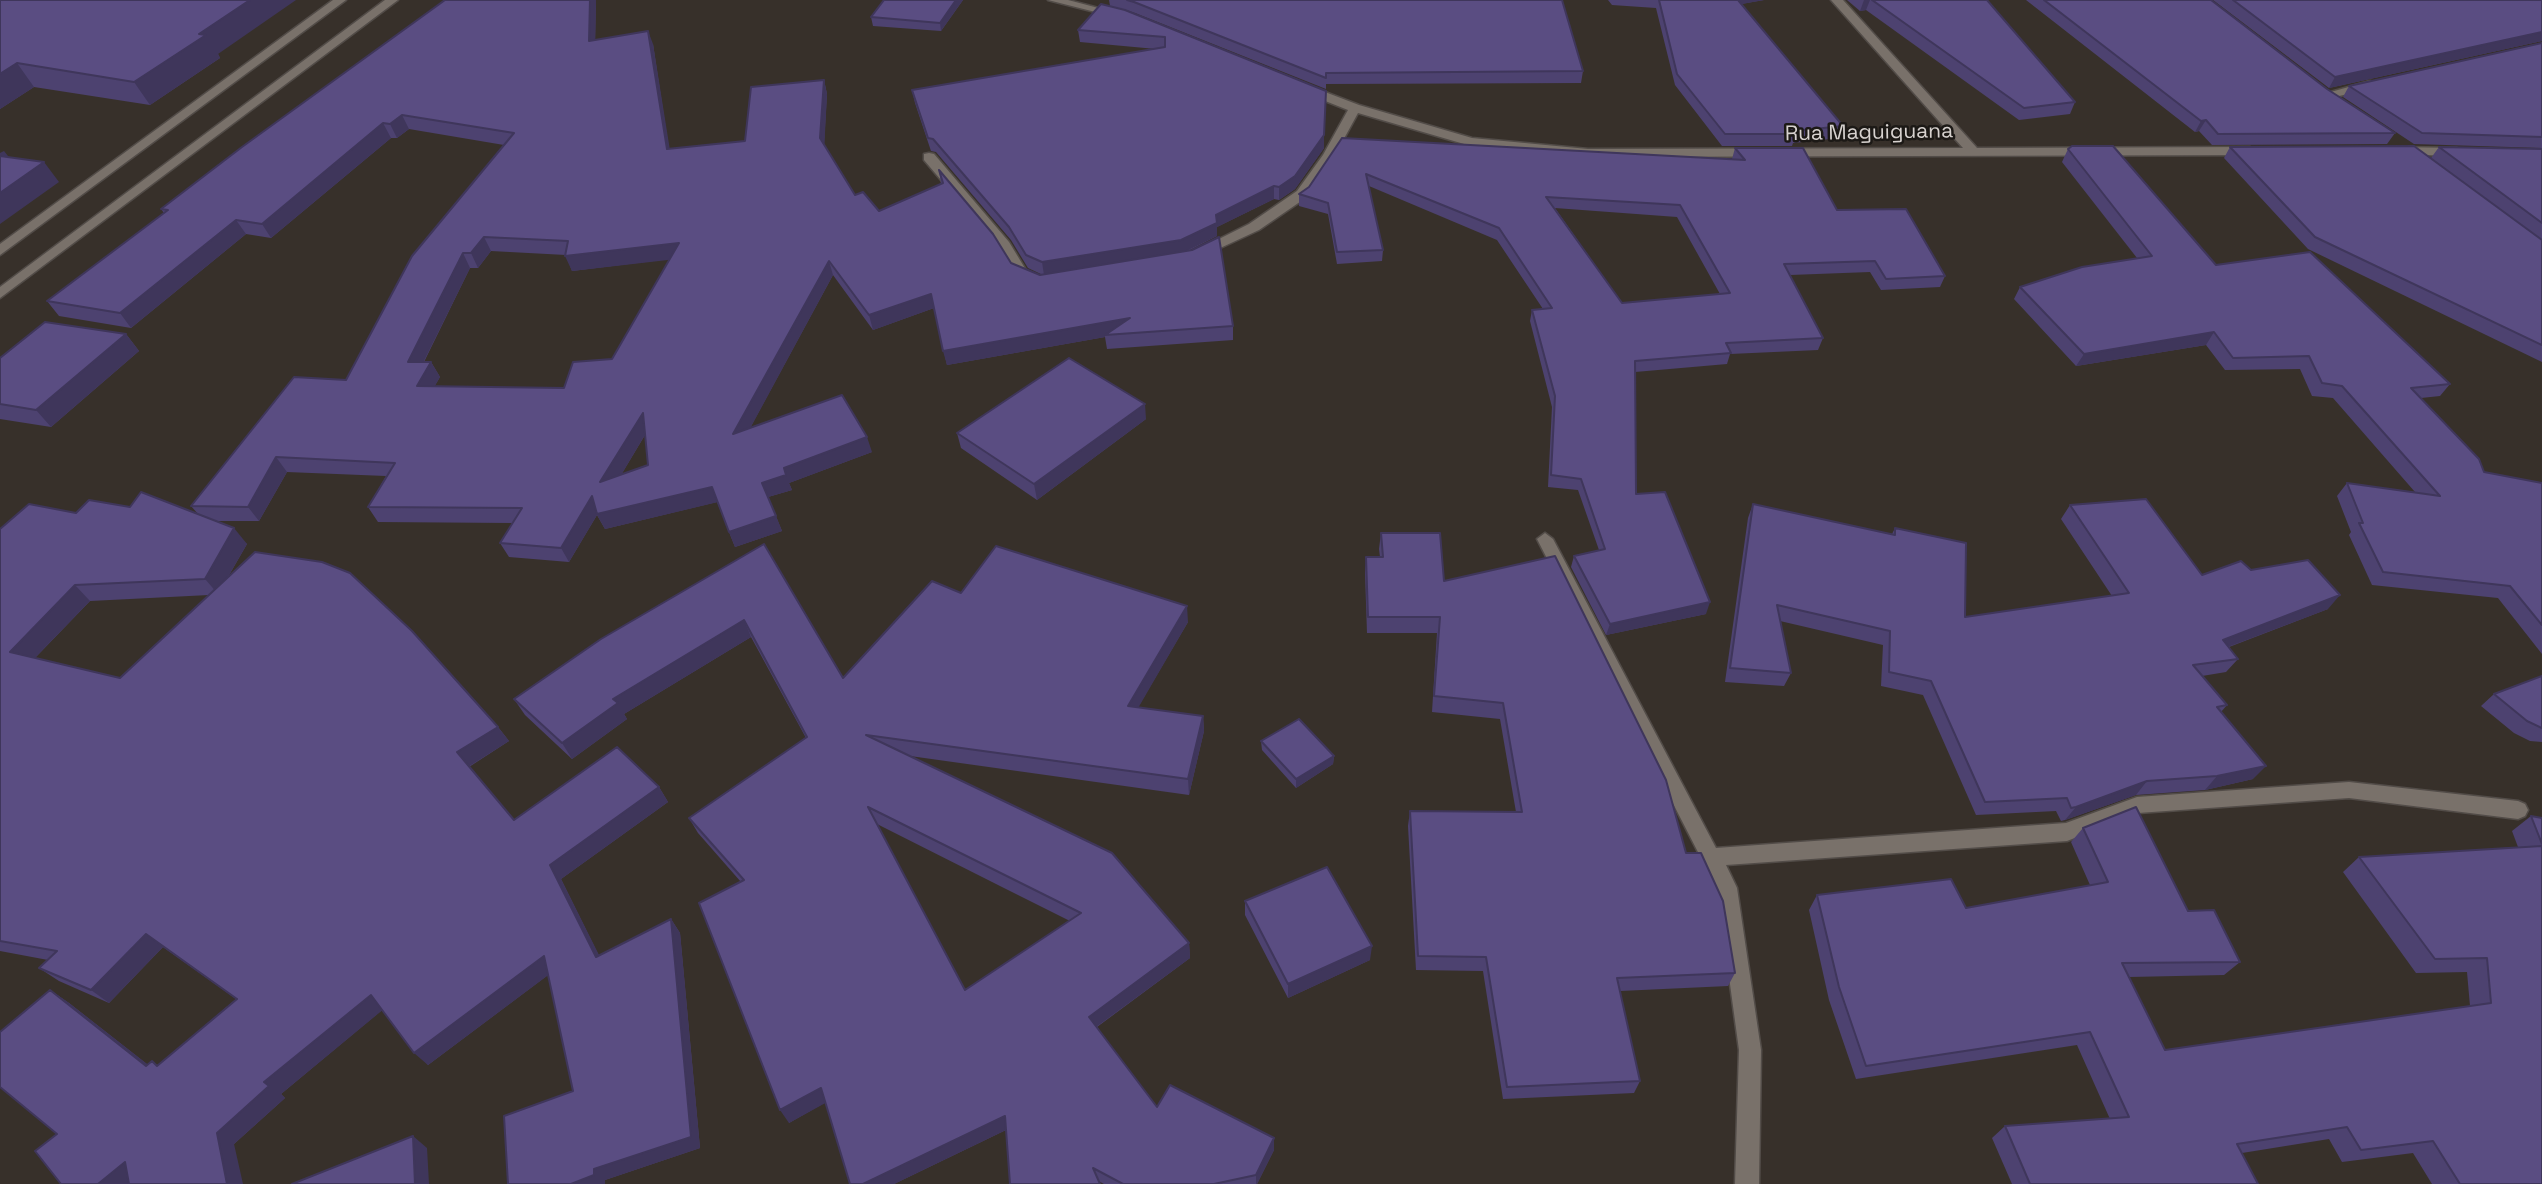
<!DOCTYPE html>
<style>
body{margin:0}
canvas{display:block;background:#37302a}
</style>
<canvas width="2542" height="1184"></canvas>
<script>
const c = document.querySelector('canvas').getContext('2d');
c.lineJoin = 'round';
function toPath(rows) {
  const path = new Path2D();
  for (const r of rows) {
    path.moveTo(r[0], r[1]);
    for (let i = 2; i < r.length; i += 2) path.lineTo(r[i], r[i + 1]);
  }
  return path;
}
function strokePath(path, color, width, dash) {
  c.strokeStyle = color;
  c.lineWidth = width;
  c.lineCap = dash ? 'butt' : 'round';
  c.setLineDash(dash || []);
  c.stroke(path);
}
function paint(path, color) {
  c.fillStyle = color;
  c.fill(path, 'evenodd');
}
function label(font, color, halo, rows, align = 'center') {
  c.font = font + ' "Space Grotesk",sans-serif';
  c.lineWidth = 5;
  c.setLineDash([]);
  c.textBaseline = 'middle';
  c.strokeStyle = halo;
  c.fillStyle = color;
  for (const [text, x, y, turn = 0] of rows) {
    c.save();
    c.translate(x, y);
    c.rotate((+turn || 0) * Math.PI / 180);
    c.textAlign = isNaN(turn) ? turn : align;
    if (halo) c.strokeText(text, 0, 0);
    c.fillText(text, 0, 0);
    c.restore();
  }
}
const street = toPath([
 [333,0,346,0,0,255,0,244,333,0],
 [385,0,398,0,0,298,0,287,385,0],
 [1048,0,1068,0,1125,15,1119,18,1048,0],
 [1831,0,1843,0,1977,148,2250,147,2256,151,2250,155,1588,157,1471,146,1358,113,1335,155,1307,197,1259,230,1203,256,1198,257,1191,253,1249,224,1297,191,1323,155,1348,110,1300,91,1298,88,1304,84,1359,105,1472,138,1588,149,1963,148,1831,0],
 [2370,81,2374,82,2374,88,2326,99,2320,95,2370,81],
 [2397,147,2457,148,2463,152,2457,156,2392,154,2392,148,2397,147],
 [929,153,934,154,1009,242,1026,270,1036,275,1036,281,1031,282,1016,276,998,247,924,160,924,154,929,153],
 [1545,533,1553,539,1716,848,2066,823,2137,797,2349,782,2518,801,2525,804,2528,810,2525,816,2518,819,2349,798,2138,813,2067,841,1726,865,1737,888,1761,1050,1759,1184,1735,1184,1739,1050,1717,889,1537,539,1545,533]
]);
const wall = toPath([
 [0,0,218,54,220,58,150,105,34,87,0,109],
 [445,0,596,0,595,40,653,44,669,149,745,141,824,80,827,94,824,145,855,195,879,211,941,184,939,170,1011,263,1040,275,1043,275,1028,268,1011,240,936,152,931,151,915,103,912,90,1156,49,1080,42,1078,30,1110,6,1109,0,1562,0,1583,71,1581,83,1326,84,1326,89,1135,13,1126,10,1324,148,1295,189,1279,200,1274,199,1217,227,1217,236,1188,251,1233,326,1233,340,1107,349,1105,337,947,365,934,308,873,330,833,275,750,428,872,452,789,483,792,490,768,497,782,531,735,547,717,502,605,529,597,515,569,562,509,557,500,543,512,523,378,522,368,507,386,476,287,472,259,521,216,521,247,544,228,577,498,727,509,741,469,767,514,820,659,787,668,802,561,879,599,956,671,919,680,933,700,1148,605,1180,573,1091,548,975,428,1065,382,1010,281,1094,285,1098,234,1144,57,1134,50,990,69,1003,148,1065,158,1065,236,999,163,947,109,1003,59,981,39,968,48,960,0,951,0,529,76,513,130,507,198,514,191,506,346,380,504,145,409,129,397,138,391,138,271,238,246,234,131,328,59,316,47,301,164,213,161,209],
 [491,251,566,255,572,271,670,259,612,359,564,388,434,387,440,377,431,362,424,362,470,268,478,268],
 [645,435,648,465,621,475],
 [209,595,120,678,35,658,90,601],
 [884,0,963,0,941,31,873,26,871,17],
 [1608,0,1764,0,1741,4,1843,126,1839,138,1793,143,1792,146,1722,146,1675,85,1656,8,1612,5],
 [1847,0,1987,0,2075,102,2070,114,2019,120,1866,10,1860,11],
 [2026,0,2211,0,2327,89,2395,133,2387,144,2212,145,2199,131,2195,132],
 [2213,0,2542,0,2542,41,2329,88],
 [2542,43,2542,148,2414,144,2343,97,2349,86],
 [1342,138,1732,159,1735,148,1945,276,1940,287,1881,290,1870,272,1790,275,1823,338,1818,350,1730,354,1727,364,1635,372,1636,494,1706,614,1606,635,1571,567,1574,556,1599,550,1578,490,1548,487,1552,407,1530,321,1532,310,1543,309,1497,240,1369,186,1383,250,1382,261,1337,264,1328,214,1299,206,1299,194,1309,187],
 [1555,208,1677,217,1720,294,1622,303],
 [2230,147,2474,190,2431,158,2439,147,2542,149,2542,362,2308,249,2224,158],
 [2068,149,2216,265,2450,384,2440,396,2421,398,2484,472,2542,483,2542,654,2498,598,2372,585,2349,535,2351,532,2337,496,2347,483,2415,492,2333,398,2312,396,2300,369,2225,370,2206,345,2076,366,2014,299,2020,287,2137,258,2062,162],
 [126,334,139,351,51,427,0,419,0,358],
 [1146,419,1037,500,961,448,957,433],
 [1753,504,1892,534,1895,528,1965,617,2112,596,2061,519,2070,505,2202,575,2251,570,2328,609,2229,647,2238,659,2226,672,2202,676,2227,705,2221,712,2253,779,2205,790,2136,795,2065,820,2061,821,2056,811,1976,815,1923,695,1881,686,1883,645,1780,621,1791,673,1784,686,1725,682,1748,518],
 [1381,533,1444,581,1686,853,1735,973,1728,986,1620,991,1640,1081,1634,1093,1503,1099,1483,971,1416,970,1408,826,1410,811,1516,812,1500,719,1432,712,1437,633,1367,633,1365,573,1366,557,1380,557,1379,549],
 [764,544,843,678,961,593,1188,622,1138,707,1203,716,1204,731,1189,795,910,756,1189,943,1190,958,1097,1027,1157,1107,1274,1138,1274,1150,1257,1184,1104,1184,1006,1130,894,1184,826,1102,789,1123,741,882,698,833,689,818,806,738,751,637,624,714,627,719,572,759,525,715,514,699],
 [877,824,1000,886,1070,921,965,990],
 [2542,676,2542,742,2530,741,2514,733,2481,706,2494,694],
 [1261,741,1334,756,1333,764,1296,788,1262,750],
 [2531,816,2542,818,2542,1184,2432,1184,2413,1153,2342,1162,2329,1139,2242,1153,2258,1184,2012,1184,1992,1138,2005,1126,2110,1119,2077,1045,1856,1079,1829,1000,1809,910,1817,895,1966,908,2090,885,2071,842,2083,828,2188,911,2240,962,2224,975,2129,977,2165,1050,2470,1006,2467,972,2416,973,2343,872,2359,857,2518,847,2512,831],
 [1245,901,1370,960,1288,998,1245,915]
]);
const shadedWall = toPath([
 [250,0,296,0,218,54,220,58,150,105,134,82,199,34],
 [590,0,596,0,595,55,589,41],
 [956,0,963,0,941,31,940,23],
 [1732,0,1764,0,1731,6],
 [1864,0,1870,0,1866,10,1860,11],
 [648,31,653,44,672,163,667,149],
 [2542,32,2542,41,2329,88,2335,77],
 [17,63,34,87,0,109,0,74],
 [824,80,827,94,824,152,820,138],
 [402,115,409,129,397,138,390,124],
 [2206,120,2199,131,2195,132,2201,121],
 [383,123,391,138,271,238,262,224],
 [1324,135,1324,148,1295,189,1279,200,1279,187],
 [4,151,20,171,0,159,0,153],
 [44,162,59,182,0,224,0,193],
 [1274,186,1274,199,1217,227,1217,236,1182,253,1044,275,1042,262,1216,215],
 [236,220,246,234,131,328,120,313],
 [484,237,491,251,478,268,471,253],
 [679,243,685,258,572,271,565,256],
 [463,253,470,268,416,377,408,362],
 [829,261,833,275,739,449,733,434],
 [931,294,934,308,873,330,869,315],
 [1130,318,1105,335,1105,337,947,365,943,351],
 [2214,332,2206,345,2076,366,2084,354],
 [126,334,139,351,51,427,36,410],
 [431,362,440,377,426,401,417,386],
 [1145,404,1146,419,1037,500,1034,484],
 [643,413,649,428,608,497,600,482],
 [867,437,872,452,789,483,792,490,768,497,762,483,784,468],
 [276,457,287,472,259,521,248,507],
 [712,487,718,502,605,529,597,515,569,562,561,548,592,496],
 [776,516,782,531,735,547,729,532],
 [234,528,247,544,218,594,205,579],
 [75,585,90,601,26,667,10,652],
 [2340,595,2328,609,2212,653,2223,640],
 [1710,602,1706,614,1606,635,1610,624],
 [1187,606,1188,622,1130,722,1128,706],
 [744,620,751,637,624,714,627,719,572,759,562,743,613,699],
 [1203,716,1204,731,1189,795,1188,779],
 [498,727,509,741,468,767,457,752],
 [1334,756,1333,764,1296,788,1296,779],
 [2266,766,2253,779,2205,790,2217,776],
 [2147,781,2136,795,2065,820,2076,807],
 [659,787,668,802,561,879,607,971,596,957,550,865],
 [671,919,680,933,700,1148,605,1180,605,1184,571,1184],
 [146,934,163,947,109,1003,91,990],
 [1189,943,1190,958,1092,1030,1089,1017],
 [1372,946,1370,960,1288,998,1288,984],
 [544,956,555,970,428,1065,414,1053],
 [50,990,69,1003,165,1078,146,1066],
 [371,995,385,1008,281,1094,285,1098,234,1144,243,1184,227,1184,217,1133,264,1082],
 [821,1088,829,1101,789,1123,780,1110],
 [1005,1116,1010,1128,894,1184,863,1184],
 [413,1136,427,1148,429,1184,415,1184],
 [1274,1138,1274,1150,1257,1184,1256,1184,1256,1175],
 [125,1162,131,1184,98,1184]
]);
const building = toPath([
 [0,0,250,0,199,34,206,35,134,82,17,63,0,74,0,0],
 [445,0,590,0,589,41,648,31,667,149,745,141,751,87,824,80,820,138,855,195,863,192,879,211,943,183,939,170,993,234,1011,263,1040,275,1192,250,1219,237,1233,326,1105,335,1130,318,943,351,931,294,869,315,829,261,733,434,842,395,867,437,784,468,786,475,762,483,776,516,729,532,712,487,597,514,592,496,561,548,500,543,522,508,368,507,395,463,276,457,248,507,191,506,294,377,346,380,412,256,514,133,402,115,390,124,383,123,262,224,236,220,120,313,47,301,168,210,161,209,242,147,445,0],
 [484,237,568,241,565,256,679,243,612,359,573,362,564,388,417,386,431,362,408,362,463,253,471,253,484,237],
 [643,413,648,465,600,482,643,413],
 [884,0,956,0,940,23,871,17,884,0],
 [1127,0,1562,0,1583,71,1326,73,1326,78,1134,2,1127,0],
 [1659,0,1738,0,1843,126,1794,131,1796,134,1725,134,1677,74,1659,0],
 [1872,0,1987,0,2075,102,2024,108,1872,0],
 [2044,0,2211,0,2327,89,2395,133,2218,134,2206,120,2201,121,2044,0],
 [2233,0,2542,0,2542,32,2335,77,2233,0],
 [1101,4,1125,10,1326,91,1324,135,1295,176,1279,187,1274,186,1216,215,1217,223,1181,240,1042,262,1026,255,1009,227,933,139,928,138,912,90,1165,47,1165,37,1078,30,1101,4],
 [2542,43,2542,137,2422,133,2349,86,2542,43],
 [1342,138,1745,160,1735,148,1803,148,1837,210,1906,209,1945,276,1886,279,1875,261,1784,264,1823,338,1726,343,1731,353,1635,361,1636,494,1665,492,1710,602,1610,624,1574,556,1605,549,1581,479,1551,475,1555,396,1532,310,1552,308,1499,228,1366,174,1383,250,1337,252,1328,203,1299,194,1309,187,1342,138],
 [1546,197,1680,205,1730,293,1622,303,1546,197],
 [2072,146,2113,146,2216,265,2310,252,2450,384,2411,388,2479,459,2484,472,2542,483,2542,625,2510,586,2383,572,2359,523,2363,523,2347,483,2440,496,2342,386,2322,383,2309,356,2233,358,2214,332,2084,354,2020,287,2082,267,2152,256,2068,149,2072,146],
 [2414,146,2542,240,2542,345,2315,237,2230,147,2414,146],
 [2439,147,2542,149,2542,223,2439,147],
 [0,156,44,162,0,193,0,156],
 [45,322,126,334,36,410,0,404,0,358,45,322],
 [1069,358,1145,404,1034,484,957,433,1069,358],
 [141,492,234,528,205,579,75,585,10,652,120,678,255,552,322,562,350,573,412,631,498,727,457,752,514,820,617,747,659,787,550,865,596,957,671,919,691,1137,594,1169,594,1175,571,1184,508,1184,504,1116,573,1091,544,956,414,1053,371,995,264,1082,269,1086,217,1133,227,1184,129,1184,125,1162,98,1184,61,1184,35,1151,57,1134,0,1087,0,1032,50,990,146,1066,152,1061,157,1066,237,999,146,934,91,990,39,968,57,951,0,941,0,529,29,504,76,513,89,500,130,507,141,492],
 [2146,499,2202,575,2241,561,2251,570,2308,560,2340,595,2223,640,2238,659,2193,665,2227,705,2217,707,2266,766,2217,776,2147,781,2076,807,2071,808,2067,798,1985,802,1931,681,1889,672,1890,631,1777,605,1791,673,1730,668,1753,504,1895,535,1895,528,1966,543,1965,617,2129,593,2070,505,2146,499],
 [1381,533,1440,533,1444,581,1555,556,1666,780,1686,853,1701,853,1723,901,1735,973,1617,978,1640,1081,1507,1087,1486,957,1418,956,1410,811,1522,812,1503,703,1434,696,1440,617,1368,617,1366,557,1383,557,1381,533],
 [764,544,843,678,932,581,961,593,996,546,1187,606,1128,706,1203,716,1188,779,866,735,1112,853,1189,943,1089,1017,1157,1107,1170,1085,1274,1138,1256,1175,1214,1184,1123,1184,1093,1168,1100,1184,1010,1184,1005,1116,863,1184,850,1184,821,1088,780,1110,699,903,744,880,689,818,807,737,744,620,613,699,618,703,562,743,514,699,601,639,764,544],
 [868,807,1081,913,965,990,868,807],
 [2542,676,2542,728,2527,721,2494,694,2542,676],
 [1299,719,1334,756,1296,779,1261,741,1299,719],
 [2136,807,2188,911,2214,910,2240,962,2122,963,2165,1050,2491,1003,2487,958,2435,959,2359,857,2542,846,2542,1184,2460,1184,2433,1141,2361,1150,2347,1127,2237,1144,2258,1184,2030,1184,2005,1126,2129,1117,2090,1032,1866,1066,1839,987,1817,895,1951,879,1966,908,2108,882,2083,828,2136,807],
 [2531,816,2542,818,2542,844,2531,816],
 [1327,867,1372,946,1288,984,1245,901,1327,867],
 [413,1136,415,1184,292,1184,413,1136]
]);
const farStreetnames = [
 ["Rua Maguiguana",1869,133,-1]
];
strokePath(street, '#524c48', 3);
paint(street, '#79716a');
paint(wall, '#4d4270');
paint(shadedWall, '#3f365b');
paint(building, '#5a4d82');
strokePath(building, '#3f365b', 2);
label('21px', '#d7d2cf', '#1c1916', farStreetnames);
</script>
